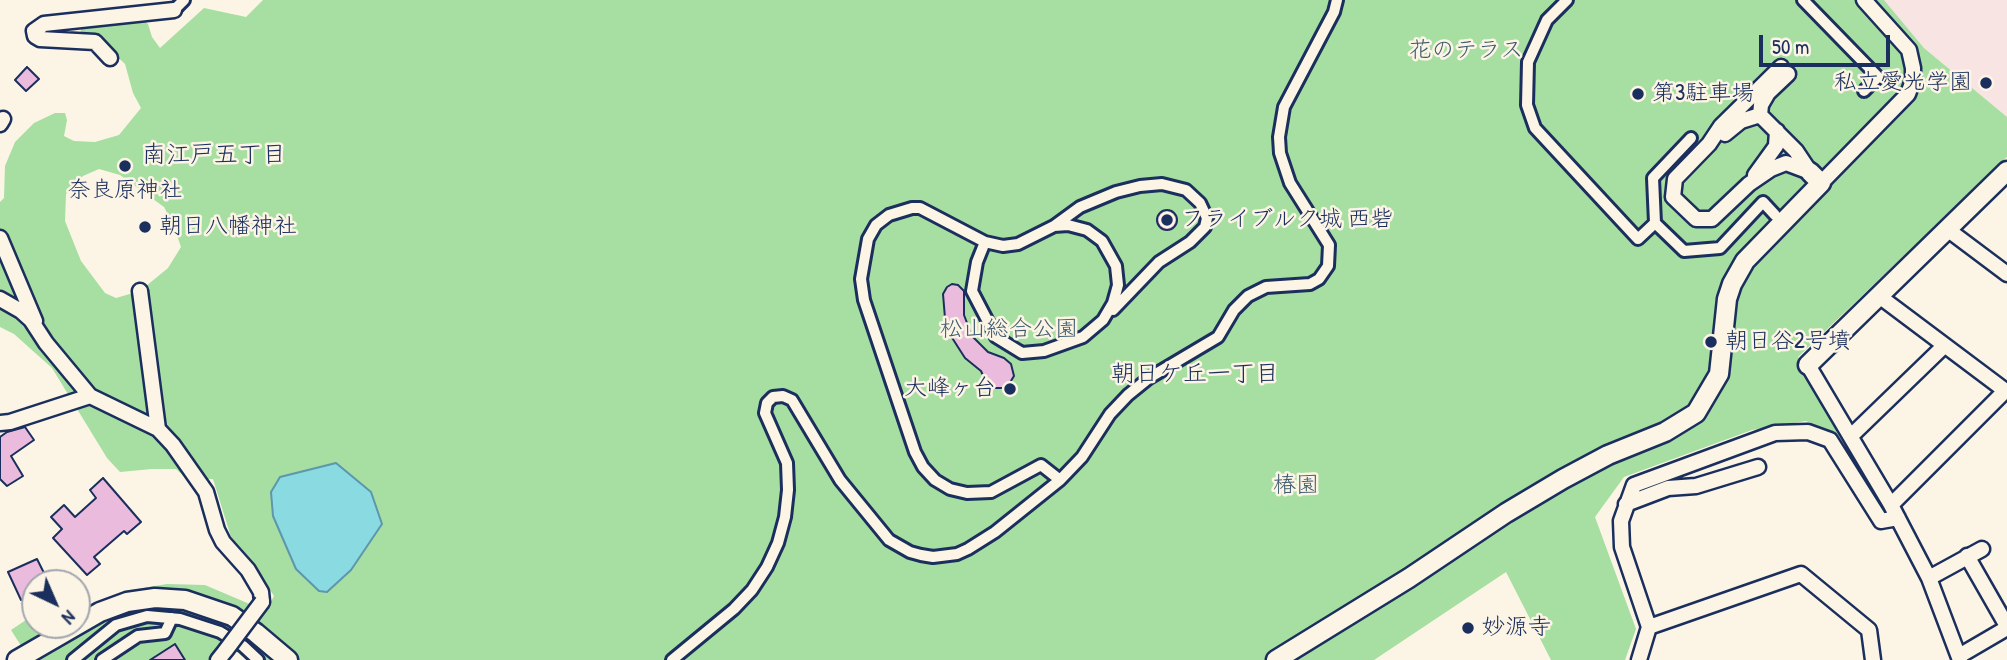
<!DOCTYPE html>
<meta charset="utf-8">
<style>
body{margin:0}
#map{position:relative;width:2007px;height:660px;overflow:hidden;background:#fcf5e5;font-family:"Patrick Hand",sans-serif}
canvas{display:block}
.north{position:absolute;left:21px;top:569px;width:70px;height:70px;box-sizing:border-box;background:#fcf5e5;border:2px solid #a2a6af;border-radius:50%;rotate:136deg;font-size:19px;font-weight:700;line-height:28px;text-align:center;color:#1b2f5e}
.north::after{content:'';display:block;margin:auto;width:24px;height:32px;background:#1b2f5e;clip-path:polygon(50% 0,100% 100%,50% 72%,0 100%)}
.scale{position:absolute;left:1759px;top:35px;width:131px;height:32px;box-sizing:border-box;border:4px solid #1b2f5e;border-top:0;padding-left:9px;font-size:21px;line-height:24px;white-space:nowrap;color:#1b2f5e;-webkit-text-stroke:5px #fcf5e5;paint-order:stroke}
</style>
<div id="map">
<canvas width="2007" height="660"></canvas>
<div class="north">N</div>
<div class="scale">50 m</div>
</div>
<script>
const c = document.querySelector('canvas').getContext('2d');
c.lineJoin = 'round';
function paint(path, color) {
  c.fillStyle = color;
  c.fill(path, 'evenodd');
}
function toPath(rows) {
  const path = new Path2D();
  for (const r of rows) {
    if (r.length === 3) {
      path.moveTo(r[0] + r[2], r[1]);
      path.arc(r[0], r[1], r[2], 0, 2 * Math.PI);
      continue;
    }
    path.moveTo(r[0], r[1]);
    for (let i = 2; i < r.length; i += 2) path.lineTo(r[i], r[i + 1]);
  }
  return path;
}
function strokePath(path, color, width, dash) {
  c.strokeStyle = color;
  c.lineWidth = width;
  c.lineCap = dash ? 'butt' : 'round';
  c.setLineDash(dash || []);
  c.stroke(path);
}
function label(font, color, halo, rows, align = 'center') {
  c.font = font + ' "Patrick Hand","Klee One",sans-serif';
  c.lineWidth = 5;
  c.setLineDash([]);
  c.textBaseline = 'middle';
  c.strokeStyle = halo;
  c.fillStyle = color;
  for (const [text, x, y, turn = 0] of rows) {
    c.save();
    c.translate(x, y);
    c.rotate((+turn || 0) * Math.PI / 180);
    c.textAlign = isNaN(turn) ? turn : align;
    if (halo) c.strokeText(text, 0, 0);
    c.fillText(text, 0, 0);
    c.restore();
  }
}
const built = toPath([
 [1884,0,2007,0,2007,117,1924,48]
]);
const green = toPath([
 [263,0,1884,0,1924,48,2007,117,2007,157,1798,357,1839,436,1806,421,1752,430,1624,477,1595,517,1636,629,1625,660,1551,660,1506,572,1374,660,247,660,224,642,209,660,30,660,11,630,35,614,35,625,77,625,77,611,125,591,167,584,205,585,266,611,274,596,248,556,231,537,213,479,187,479,176,469,152,469,120,472,107,458,52,368,14,334,0,327,0,202,4,198,5,166,15,142,34,123,55,113,65,113,67,120,64,136,74,141,95,142,119,135,141,108,133,93,125,64,98,38,80,33,83,25,143,20,148,24,152,37,160,48,204,8,246,17],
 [99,169,120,175,164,207,173,224,181,247,168,268,140,291,116,298,105,293,81,261,65,221,66,194,83,176]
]);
const water = toPath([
 [336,463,371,492,382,524,351,570,327,592,319,591,296,569,273,516,271,492,280,477,336,463]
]);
const building = toPath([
 [27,67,39,79,26,91,15,80,27,67],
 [1167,220,10],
 [952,284,958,285,964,291,964,315,972,336,988,352,1004,358,1011,364,1014,376,1009,384,1004,388,994,388,987,384,981,371,965,358,949,333,945,318,943,294,947,287,952,284],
 [25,427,34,440,11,456,23,476,7,486,0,479,0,437,7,432,25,427],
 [103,478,141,522,127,534,124,531,94,557,100,564,87,575,53,538,62,529,51,517,64,505,75,517,96,498,90,490,103,478],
 [37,559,49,583,35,583,35,594,21,600,8,572,37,559],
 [175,644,185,660,150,660,175,644]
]);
const pedestrian = toPath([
 [1567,0,1547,20,1528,62,1527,105,1535,128,1638,239,1655,223],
 [1803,0,1878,77,1864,91],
 [174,10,184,0],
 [1691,138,1653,178,1655,223,1684,251,1720,248,1763,202,1775,215],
 [1054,226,1080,207,1116,192,1140,186,1162,184,1186,190,1200,203,1207,218,1205,227,1190,242,1159,262,1113,310],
 [985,242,977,262,972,291,996,337,1022,353,1044,351,1083,337,1103,320,1113,303,1118,285,1116,266,1102,241,1087,230,1068,225,1054,226,1018,244,1003,246,985,242,920,208,912,208,889,215,876,225,868,239,861,279,864,300,915,452,923,467,935,480,950,489,967,493,991,492,1041,465,1060,480],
 [73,660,116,625,147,616,180,619,220,632,243,646,258,660],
 [102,660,138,636,165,633,172,618],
 [672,660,734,609,752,590,767,567,778,543,785,517,788,490,787,463,765,413,767,403,773,397,783,396,792,400,840,480,889,540,910,552,921,555,933,557,957,554,968,549,995,532,1060,480,1082,457,1110,414,1128,395,1149,378,1218,337,1234,310,1248,296,1266,287,1310,284,1319,279,1328,266,1329,245,1290,183,1280,153,1279,137,1284,107,1334,12,1337,0]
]);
const minor = toPath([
 [110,58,95,42,40,39,35,36,34,31,44,24,174,10],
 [1781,67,1721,126,1709,144,1675,179,1673,197,1696,219,1712,219,1749,184,1771,169,1786,163,1810,172],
 [1760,115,1761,105,1768,93,1788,74],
 [0,124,3,119],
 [1725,134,1741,121,1760,115,1796,151,1810,172],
 [1755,175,1776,146,1777,131],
 [1821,183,1908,94,1913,80,1913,68,1909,50,1864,0],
 [1947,229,2007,274],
 [0,238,35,321],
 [140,291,158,429],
 [1879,296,2007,392],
 [0,299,21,311,31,320,46,343,90,396,158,429,173,445,206,492,217,530,223,542,248,570,261,592,262,602],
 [1808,365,1891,505,1929,578,1960,660],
 [0,423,10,422,90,396],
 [1851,436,1944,346],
 [1626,504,1668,488,1696,486,1758,467],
 [1891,505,2005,391],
 [1967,556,2007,626],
 [1929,578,1982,549],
 [1649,627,1801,574,1869,630,1873,660],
 [1959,656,2007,628],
 [218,660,226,650],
 [1639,660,1649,627,1622,547,1621,521,1634,485,1775,433,1808,432,1830,440,1881,521,1898,518]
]);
const tertiary = toPath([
 [1808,365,2007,171],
 [17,660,100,612,127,602,155,598,185,600,232,616,256,633,288,660],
 [1276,660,1409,578,1506,513,1563,479,1608,455,1665,432,1696,413,1719,374,1727,299,1732,284,1745,261,1821,183,1810,172]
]);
const minorBridge = toPath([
 [226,650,262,602]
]);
const markers = [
 [1986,83,7,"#1b2f5e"],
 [1638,94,7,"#1b2f5e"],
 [125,166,7,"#1b2f5e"],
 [1167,220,7,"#1b2f5e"],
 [145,227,7,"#1b2f5e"],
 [1711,342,7,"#1b2f5e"],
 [1010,389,7,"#1b2f5e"],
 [1468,628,7,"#1b2f5e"]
];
const parkNames = [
 ["花のテラス",1466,51],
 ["松山総合公園",1009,330],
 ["椿園",1296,486]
];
const poiNames = [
 ["私立愛光学園",1972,83,"right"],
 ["第3駐車場",1652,94],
 ["奈良原神社",125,191,"center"],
 ["フライブルク城 西砦",1181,220],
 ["朝日八幡神社",159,227],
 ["朝日谷2号墳",1725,342],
 ["大峰ヶ台",996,389,"right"],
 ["妙源寺",1482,628]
];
const neighbourhoodNames = [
 ["南江戸五丁目",214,156],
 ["朝日ケ丘一丁目",1195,375]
];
paint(built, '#f7e4e3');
paint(green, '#a7dea1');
paint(water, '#89dbe1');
strokePath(water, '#5d96ad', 2);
paint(building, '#ebbbdd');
strokePath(building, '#1b2f5e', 2);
strokePath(pedestrian, '#1b2f5e', 16);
strokePath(minor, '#1b2f5e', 19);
strokePath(tertiary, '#1b2f5e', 23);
strokePath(pedestrian, '#fcf5e5', 10);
strokePath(minor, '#fcf5e5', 14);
strokePath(tertiary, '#fcf5e5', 18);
strokePath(minorBridge, '#1b2f5e', 19, []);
strokePath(minorBridge, '#fcf5e5', 14);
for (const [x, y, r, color] of markers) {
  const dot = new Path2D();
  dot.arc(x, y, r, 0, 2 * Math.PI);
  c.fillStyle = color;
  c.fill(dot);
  strokePath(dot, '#fcf5e5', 2.5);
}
label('23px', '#3e5b6f', '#fcf5e5', parkNames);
label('23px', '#1b2f5e', '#fcf5e5', poiNames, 'left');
label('24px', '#1b2f5e', '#fcf5e5', neighbourhoodNames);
</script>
